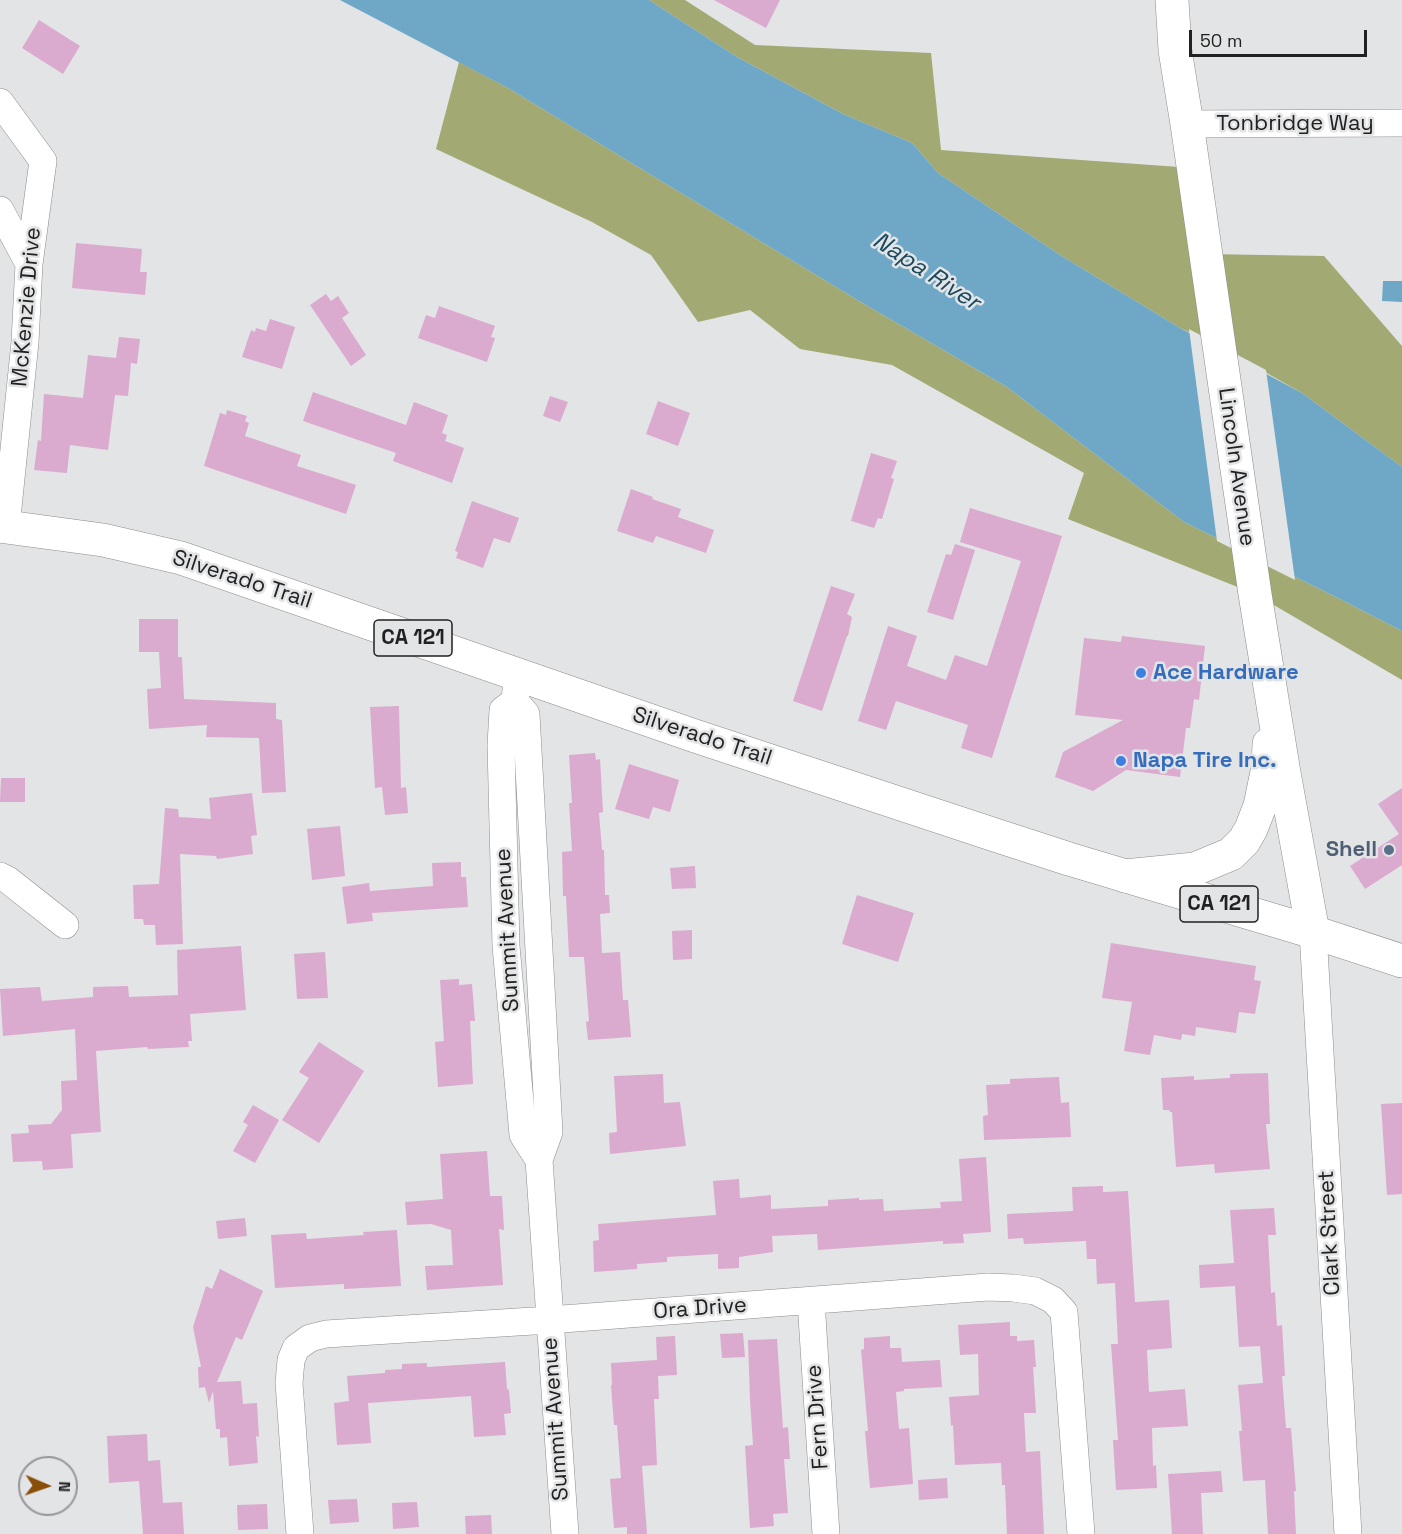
<!DOCTYPE html>
<style>
body{margin:0}
#map{position:relative;width:1402px;height:1534px;overflow:hidden;background:#e3e4e5;font-family:"Space Grotesk",sans-serif}
canvas{display:block}
.north{position:absolute;left:18px;top:1456px;width:60px;height:60px;box-sizing:border-box;background:#e3e4e5;border:2px solid #959697;border-radius:50%;rotate:92deg;font-size:16px;font-weight:700;line-height:24px;text-align:center;color:#212122}
.north::after{content:'';display:block;margin:auto;width:21px;height:27px;background:#894e0a;clip-path:polygon(50% 0,100% 100%,50% 72%,0 100%)}
.scale{position:absolute;left:1189px;top:30px;width:178px;height:27px;box-sizing:border-box;border:3px solid #212122;border-top:0;padding-left:8px;font-size:18px;line-height:21px;white-space:nowrap;color:#212122;-webkit-text-stroke:4px #e3e4e5;paint-order:stroke}
</style>
<div id="map">
<canvas width="1402" height="1534"></canvas>
<div class="north">N</div>
<div class="scale">50 m</div>
</div>
<script>
const c = document.querySelector('canvas').getContext('2d');
c.lineJoin = 'round';
function paint(path, color) {
  c.fillStyle = color;
  c.fill(path, 'evenodd');
}
function toPath(rows) {
  const path = new Path2D();
  for (const r of rows) {
    path.moveTo(r[0], r[1]);
    for (let i = 2; i < r.length; i += 2) path.lineTo(r[i], r[i + 1]);
  }
  return path;
}
function strokePath(path, color, width, dash) {
  c.strokeStyle = color;
  c.lineWidth = width;
  c.lineCap = dash ? 'butt' : 'round';
  c.setLineDash(dash || []);
  c.stroke(path);
}
function label(font, color, halo, rows, align = 'center') {
  c.font = font + ' "Space Grotesk",sans-serif';
  c.lineWidth = 5;
  c.setLineDash([]);
  c.textBaseline = 'middle';
  c.strokeStyle = halo;
  c.fillStyle = color;
  for (const [text, x, y, turn = 0] of rows) {
    c.save();
    c.translate(x, y);
    c.rotate((+turn || 0) * Math.PI / 180);
    c.textAlign = isNaN(turn) ? turn : align;
    if (halo) c.strokeText(text, 0, 0);
    c.fillText(text, 0, 0);
    c.restore();
  }
}
const forest = toPath([
 [649,0,685,0,755,45,931,53,941,150,1193,168,1206,254,1324,256,1402,346,1402,467,1302,393,1219,346,1180,328,1060,255,938,173,912,143,843,114,737,57],
 [459,62,508,88,859,301,1007,387,1184,522,1338,598,1402,631,1402,680,1255,594,1068,519,1084,473,892,365,800,349,750,310,698,322,651,255,592,222,436,149]
]);
const water = toPath([
 [340,0,649,0,737,57,843,114,912,143,938,173,1060,255,1180,328,1302,393,1402,467,1402,631,1338,598,1184,522,1007,387,859,301,508,88],
 [1383,281,1402,281,1402,302,1382,301]
]);
const pier = toPath([
 [1189,329,1266,370,1295,580,1217,541]
]);
const building = toPath([
 [714,0,780,0,766,28],
 [39,20,80,46,63,74,22,48],
 [76,243,142,249,140,272,147,272,145,295,72,288],
 [326,294,331,301,338,296,349,313,342,318,366,355,351,366,310,305],
 [439,306,495,326,491,337,495,338,487,362,418,338,426,315,435,318],
 [270,319,295,327,282,369,242,357,251,330,255,332,256,328,266,331],
 [119,337,140,339,137,364,131,363,128,396,115,395,108,450,70,445,67,473,34,470,38,440,41,441,44,394,83,398,88,355,116,358],
 [313,392,406,425,414,402,448,415,442,433,447,435,445,441,464,448,452,483,393,461,396,453,303,421],
 [550,396,568,402,560,422,543,416],
 [658,401,690,413,678,446,646,434],
 [227,410,247,416,245,421,249,423,245,436,301,455,297,466,356,485,346,514,204,466,220,413,226,415],
 [871,453,897,461,891,478,894,479,882,519,878,518,874,528,851,521],
 [631,489,653,497,652,499,681,509,678,517,714,530,706,553,656,536,653,543,617,531],
 [472,501,519,518,510,543,494,538,483,568,456,558,458,552,455,551],
 [970,508,1062,536,992,758,961,748,968,725,896,701,886,730,858,721,888,626,917,636,907,666,946,680,955,655,987,666,1021,561,960,542],
 [955,544,975,550,953,620,927,612,946,554,951,555],
 [831,586,855,594,847,614,852,617,848,636,847,636,822,711,793,701],
 [139,619,178,619,178,657,182,657,184,699,276,703,276,719,282,720,286,792,262,793,259,738,206,737,207,725,149,729,147,689,161,688,159,652,139,652],
 [1122,636,1205,646,1199,700,1194,699,1190,728,1186,728,1180,777,1126,770,1093,791,1055,777,1063,752,1123,720,1075,715,1084,638,1121,642],
 [399,706,401,788,406,787,408,813,385,815,382,787,375,788,370,707],
 [595,753,596,760,600,759,603,812,599,813,602,850,604,850,605,895,609,895,610,913,600,914,602,953,620,952,623,1000,628,1000,631,1037,588,1040,586,1022,589,1021,584,957,569,957,566,896,563,896,562,852,572,851,569,803,572,803,569,755],
 [629,764,679,780,670,812,653,807,649,819,615,809],
 [1,778,25,778,25,802,0,802],
 [1402,788,1402,865,1365,889,1350,866,1399,834,1378,804],
 [252,793,257,835,251,836,253,854,217,859,216,856,180,854,183,944,156,945,155,925,144,925,143,919,134,919,133,885,159,884,165,808,178,809,179,817,211,819,209,798],
 [340,826,345,876,312,880,307,829],
 [461,862,461,877,466,877,468,907,372,913,373,921,347,924,342,887,369,883,370,891,433,886,432,863],
 [695,866,696,888,672,889,670,868],
 [857,895,914,913,898,962,842,944],
 [692,930,692,959,673,960,672,931],
 [1111,943,1256,966,1254,980,1261,981,1255,1014,1239,1012,1236,1033,1196,1027,1195,1036,1182,1034,1181,1040,1154,1035,1150,1055,1124,1051,1132,1002,1102,998],
 [241,946,246,1010,190,1014,192,1041,188,1041,189,1047,148,1049,147,1047,96,1051,101,1132,71,1134,73,1168,43,1170,42,1161,13,1162,11,1134,29,1133,28,1125,51,1124,62,1110,61,1081,77,1080,75,1029,3,1036,0,989,40,987,42,1001,93,997,93,987,128,986,129,997,178,995,177,950],
 [325,952,328,998,297,999,294,954],
 [459,979,459,985,472,984,475,1021,470,1021,473,1084,438,1087,435,1042,444,1041,440,980],
 [319,1042,364,1071,319,1143,282,1120,309,1078,299,1072],
 [1268,1073,1270,1124,1266,1124,1270,1169,1215,1173,1214,1164,1176,1167,1172,1112,1170,1112,1169,1110,1163,1110,1161,1078,1194,1076,1194,1080,1230,1078,1230,1074],
 [663,1074,664,1103,680,1102,686,1146,610,1154,609,1133,617,1132,614,1076],
 [1059,1077,1061,1103,1069,1102,1071,1137,984,1140,983,1116,988,1115,986,1085,1010,1084,1010,1079],
 [1402,1103,1402,1194,1387,1195,1381,1104],
 [253,1105,279,1120,255,1163,233,1151,248,1125,243,1122],
 [487,1151,490,1196,502,1196,504,1230,499,1229,503,1285,427,1290,425,1266,453,1265,451,1230,431,1224,407,1225,405,1202,443,1199,440,1154],
 [986,1157,991,1232,963,1234,964,1243,943,1244,943,1241,818,1250,817,1234,772,1236,773,1252,739,1257,739,1268,718,1269,718,1254,667,1257,667,1262,637,1264,637,1269,594,1272,593,1241,599,1240,598,1224,716,1215,713,1181,739,1179,740,1198,771,1195,771,1209,828,1206,828,1200,859,1198,859,1200,883,1199,884,1211,941,1208,940,1202,962,1201,959,1159],
 [1103,1186,1103,1192,1128,1191,1135,1302,1169,1300,1172,1348,1147,1350,1149,1392,1185,1389,1188,1426,1152,1428,1153,1466,1156,1465,1157,1488,1116,1490,1113,1440,1118,1440,1111,1344,1118,1344,1115,1283,1097,1284,1096,1259,1087,1259,1086,1241,1024,1244,1023,1238,1008,1239,1007,1214,1073,1211,1072,1187],
 [1274,1208,1276,1235,1268,1235,1271,1293,1275,1292,1277,1326,1282,1325,1285,1376,1282,1376,1286,1428,1291,1428,1296,1491,1294,1491,1296,1534,1268,1534,1265,1480,1243,1481,1239,1431,1242,1431,1238,1385,1263,1383,1260,1346,1239,1347,1235,1286,1200,1288,1199,1265,1234,1263,1230,1210],
 [245,1218,247,1236,218,1239,216,1221],
 [397,1230,401,1286,344,1289,344,1284,275,1288,271,1235,306,1233,307,1239,364,1235,363,1232],
 [220,1269,263,1291,242,1340,236,1337,217,1382,241,1381,243,1404,257,1403,259,1437,256,1436,258,1463,229,1466,227,1437,220,1438,220,1429,216,1429,213,1391,209,1403,205,1387,199,1388,198,1367,201,1367,193,1327,206,1286,212,1289],
 [1010,1322,1010,1336,1017,1336,1017,1341,1034,1340,1036,1367,1033,1367,1036,1413,1024,1413,1026,1452,1040,1451,1044,1534,1007,1534,1005,1485,1002,1485,1001,1463,955,1465,953,1425,951,1426,949,1397,979,1395,978,1354,960,1355,958,1325],
 [743,1333,745,1357,722,1358,720,1334],
 [675,1336,677,1375,658,1376,659,1399,654,1399,657,1465,642,1466,647,1534,627,1534,627,1527,614,1528,610,1479,621,1478,617,1425,614,1425,611,1385,612,1385,611,1363,657,1360,656,1337],
 [890,1336,890,1348,901,1348,902,1362,940,1360,942,1387,904,1389,904,1391,896,1392,899,1429,909,1428,913,1484,870,1488,865,1431,868,1431,861,1350,864,1349,864,1338],
 [777,1339,783,1428,788,1427,790,1459,784,1459,788,1513,773,1514,774,1526,750,1528,745,1446,753,1445,750,1400,748,1340],
 [505,1362,507,1389,509,1390,511,1413,504,1414,506,1435,474,1437,471,1396,368,1403,371,1443,337,1445,334,1403,349,1401,347,1376,385,1373,385,1370,402,1369,402,1364,427,1363,427,1367],
 [147,1434,148,1461,160,1460,163,1503,182,1502,184,1534,143,1534,139,1481,109,1483,107,1436],
 [1221,1471,1223,1492,1201,1493,1203,1534,1172,1534,1168,1474],
 [947,1478,948,1498,919,1500,918,1480],
 [357,1499,359,1522,330,1524,328,1500],
 [417,1502,419,1527,393,1529,392,1503],
 [267,1504,268,1529,238,1530,237,1505],
 [491,1515,492,1534,466,1534,465,1516]
]);
const minor = toPath([
 [0,102,43,161,29,264,25,342,6,527],
 [1187,124,1402,123],
 [0,210,29,264],
 [521,676,516,690,515,701,526,714,549,1132,539,1160,565,1534],
 [515,701,503,710,501,745,506,946,523,1135,539,1160],
 [0,876,8,880,65,925],
 [1313,932,1348,1534],
 [811,1301,826,1534],
 [300,1534,289,1383,291,1360,296,1348,310,1338,326,1334,549,1320,988,1287,1013,1288,1035,1291,1053,1300,1064,1312,1081,1534]
]);
const secondary = toPath([
 [1172,0,1175,50,1187,124,1255,594,1284,773,1313,932],
 [1125,876,1195,869,1231,854,1244,841,1251,829,1260,806,1268,767,1269,744]
]);
const primary = toPath([
 [0,526,103,540,181,558,695,736,995,835,1069,859,1313,932,1402,961]
]);
const markers = [
 [1141,673,6,"#3f7fe0"],
 [1121,761,6,"#3f7fe0"],
 [1389,850,6,"#5c6f8a"]
];
const shields = [
 [413,638,78],
 [1219,904,78]
];
const shieldNames = [
 ["CA 121",413,638],
 ["CA 121",1219,904]
];
const streetNames = [
 ["Tonbridge Way",1295,124],
 ["McKenzie Drive",27,307,-85],
 ["Lincoln Avenue",1236,467,82],
 ["Silverado Trail",242,580,18],
 ["Silverado Trail",702,737,18],
 ["Summit Avenue",508,930,-93],
 ["Clark Street",1330,1233,-93],
 ["Ora Drive",700,1309,-4],
 ["Fern Drive",818,1417,-94],
 ["Summit Avenue",556,1419,-94]
];
const shopNames = [
 ["Ace Hardware",1153,673],
 ["Napa Tire Inc.",1133,761]
];
const serviceNames = [
 ["Shell",1377,850]
];
const waterNames = [
 ["Napa River",926,272,33]
];
paint(forest, '#a2a973');
paint(water, '#6fa8c7');
paint(pier, '#e3e4e5');
paint(building, '#dbaacf');
strokePath(minor, '#8b8c8d', 28);
strokePath(secondary, '#8b8c8d', 34);
strokePath(primary, '#8b8c8d', 34);
strokePath(minor, '#fff', 27);
strokePath(secondary, '#fff', 33);
strokePath(primary, '#fff', 33);
for (const [x, y, r, color] of markers) {
  const dot = new Path2D();
  dot.arc(x, y, r, 0, 2 * Math.PI);
  c.fillStyle = color;
  c.fill(dot);
  strokePath(dot, '#e3e4e5', 2);
}
for (const [x, y, w] of shields) {
  const box = new Path2D();
  box.roundRect(x - w / 2, y - 18, w, 36, 4.5);
  c.fillStyle = '#e3e4e5';
  c.fill(box);
  strokePath(box, '#212122', 1.5);
}
label('bold 21px', '#212122', null, shieldNames);
label('22px', '#212122', '#e3e4e5', streetNames);
label('bold 22px', '#366cbe', '#e3e4e5', shopNames, 'left');
label('bold 22px', '#4e5e75', '#e3e4e5', serviceNames, 'right');
label('italic 24px', '#19485f', '#e3e4e5', waterNames);
</script>
